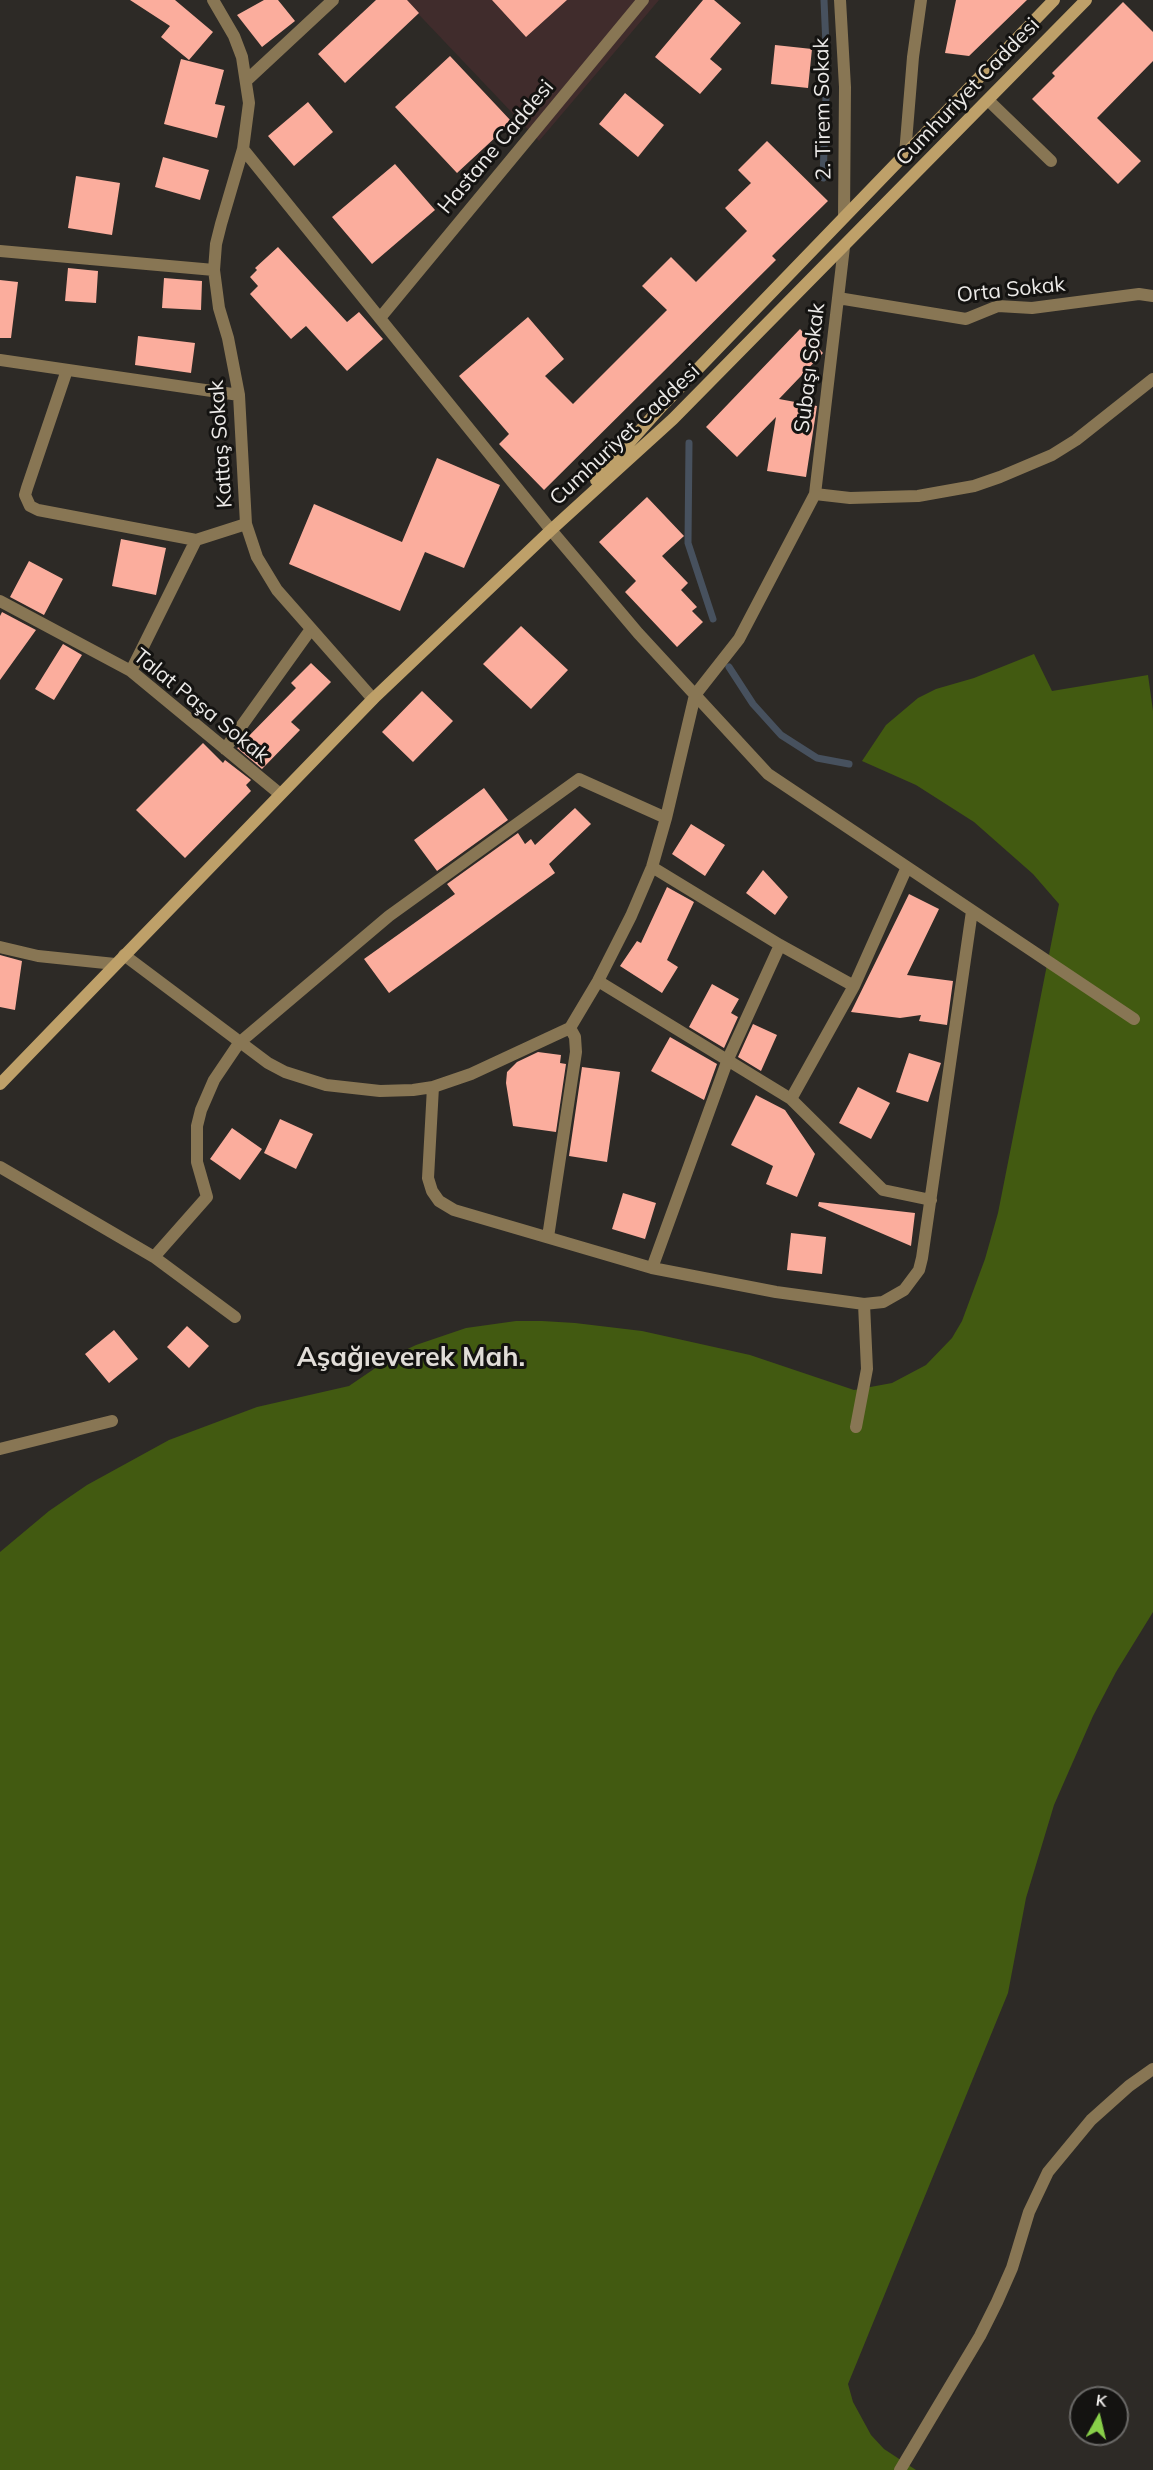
<!DOCTYPE html>
<meta charset="utf-8">
<style>
body{margin:0}
#map{position:relative;width:1153px;height:2470px;overflow:hidden;background:#2d2a26;font-family:Mulish,sans-serif}
canvas{display:block}
.north{position:absolute;left:1069px;top:2386px;width:60px;height:60px;box-sizing:border-box;background:#141311;border:2px solid #6a6967;border-radius:50%;rotate:8deg;font-size:16px;font-weight:700;line-height:24px;text-align:center;color:#eceae8}
.north::after{content:'';display:block;margin:auto;width:21px;height:27px;background:#88cf49;clip-path:polygon(50% 0,100% 100%,50% 72%,0 100%)}
</style>
<div id="map">
<canvas width="1153" height="2470"></canvas>
<div class="north">K</div>
</div>
<script>
const c = document.querySelector('canvas').getContext('2d');
c.lineJoin = 'round';
function paint(path, color) {
  c.fillStyle = color;
  c.fill(path, 'evenodd');
}
function toPath(rows) {
  const path = new Path2D();
  for (const r of rows) {
    path.moveTo(r[0], r[1]);
    for (let i = 2; i < r.length; i += 2) path.lineTo(r[i], r[i + 1]);
  }
  return path;
}
function strokePath(path, color, width, dash) {
  c.strokeStyle = color;
  c.lineWidth = width;
  c.lineCap = dash ? 'butt' : 'round';
  c.setLineDash(dash || []);
  c.stroke(path);
}
function label(font, color, halo, rows, align = 'center') {
  c.font = font + ' Mulish,sans-serif';
  c.lineWidth = 6;
  c.setLineDash([]);
  c.textBaseline = 'middle';
  c.strokeStyle = halo;
  c.fillStyle = color;
  for (const [text, x, y, turn = 0] of rows) {
    c.save();
    c.translate(x, y);
    c.rotate((+turn || 0) * Math.PI / 180);
    c.textAlign = isNaN(turn) ? turn : align;
    if (halo) c.strokeText(text, 0, 0);
    c.fillText(text, 0, 0);
    c.restore();
  }
}
const medical = toPath([
 [405,0,659,0,539,141]
]);
const green = toPath([
 [1034,654,1052,691,1148,675,1153,711,1153,1612,1116,1672,1093,1716,1054,1805,1026,1898,1008,1993,848,2384,853,2402,871,2435,884,2449,916,2470,0,2470,0,1552,49,1511,87,1485,169,1440,257,1407,349,1386,393,1356,416,1345,466,1328,516,1321,542,1321,575,1323,642,1331,750,1355,854,1390,892,1383,926,1365,952,1338,962,1321,985,1259,998,1213,1059,904,1033,874,974,822,916,785,862,761,886,725,918,698,936,689,974,678]
]);
const stream = toPath([
 [823,178,827,69,824,0],
 [689,443,688,543,713,619],
 [729,667,753,704,781,735,817,758,849,764]
]);
const building = toPath([
 [130,0,175,0,213,32,189,60,161,37,170,26],
 [264,0,278,0,295,21,262,47,237,15],
 [376,0,407,0,419,13,345,83,318,54],
 [492,0,567,0,526,37],
 [703,0,714,0,741,23,710,59,722,69,700,94,655,57],
 [956,0,1027,0,969,56,945,53],
 [1123,2,1153,32,1153,61,1097,118,1141,161,1118,184,1032,99,1055,76,1052,73],
 [775,45,812,49,808,88,771,84],
 [450,56,512,122,457,173,395,107],
 [181,59,224,70,215,104,225,106,217,138,164,124],
 [625,93,664,125,638,157,599,124],
 [308,102,333,132,294,166,268,136],
 [767,141,828,201,772,256,776,260,544,490,499,444,509,434,459,376,528,317,564,359,545,376,573,404,667,310,642,286,671,257,696,282,747,231,725,208,751,183,738,170],
 [163,157,209,170,200,200,155,187],
 [395,164,435,210,372,264,332,217],
 [76,176,120,183,112,235,68,228],
 [278,247,347,322,359,312,383,339,347,371,306,326,291,339,250,294,258,286,250,277,257,270,255,268],
 [68,268,98,271,96,303,65,301],
 [164,278,202,281,201,310,162,308],
 [0,280,18,282,11,338,0,338],
 [800,329,823,353,779,399,817,406,806,477,767,471,776,417,737,457,706,427],
 [138,336,195,343,191,373,135,365],
 [437,458,500,485,464,568,425,552,400,611,289,564,314,504,402,542],
 [647,497,684,536,662,556,688,583,681,590,697,607,692,611,703,622,677,647,625,592,636,581,599,542],
 [121,539,166,548,156,595,112,586],
 [29,561,63,579,44,615,10,597],
 [2,612,36,630,0,680,0,616],
 [521,626,568,670,531,709,483,664],
 [63,644,82,655,54,700,35,689],
 [311,663,331,682,291,722,300,730,262,769,237,748,296,688,291,683],
 [422,691,453,721,413,762,382,732],
 [203,743,223,763,225,760,251,780,246,785,251,791,185,858,136,810],
 [484,788,508,820,437,871,414,840],
 [575,808,591,824,549,864,555,873,389,993,364,959,455,894,447,884,518,833,525,844,531,839,535,845],
 [691,824,725,845,705,876,672,854],
 [763,870,788,897,775,915,746,893],
 [667,887,694,902,667,960,678,967,662,993,620,966,637,941,641,943],
 [909,894,939,909,907,975,953,981,947,1025,919,1021,921,1015,900,1018,851,1012],
 [0,955,22,961,15,1010,0,1007],
 [712,984,739,999,731,1013,738,1017,724,1048,689,1027],
 [753,1024,777,1035,761,1071,738,1057],
 [670,1037,717,1064,704,1100,651,1071],
 [538,1052,561,1055,560,1063,566,1064,556,1132,513,1126,506,1083,507,1072,517,1062],
 [909,1053,941,1063,928,1102,896,1092],
 [582,1067,620,1072,607,1162,569,1156],
 [858,1087,890,1103,871,1139,839,1123],
 [756,1095,785,1110,815,1154,797,1197,766,1184,773,1166,731,1145],
 [280,1119,313,1134,296,1169,264,1153],
 [232,1128,262,1149,240,1180,210,1159],
 [623,1193,656,1203,645,1239,612,1229],
 [819,1202,915,1213,911,1246,818,1206],
 [791,1233,826,1237,822,1274,787,1270],
 [187,1326,209,1346,189,1368,167,1347],
 [114,1330,138,1359,109,1383,85,1354]
]);
const street = toPath([
 [213,0,234,36,242,57,249,103,243,149,221,224,216,244,214,270,219,308,228,338,239,395,246,524,257,557,277,590,373,699],
 [840,0,845,87,844,217],
 [247,80,333,0],
 [989,101,1051,161],
 [243,149,551,530,638,633,768,774,1134,1019],
 [905,154,913,57,921,0],
 [0,251,214,270],
 [838,298,966,319,998,306,1032,308,1139,294,1153,296],
 [380,318,643,0],
 [0,360,239,395],
 [67,370,27,488,25,495,30,506,38,510,196,540,246,524],
 [815,494,850,498,918,496,974,486,1000,477,1052,455,1076,440,1153,379],
 [0,601,131,671,280,794],
 [131,671,196,540],
 [225,749,311,629],
 [652,867,780,945,854,986],
 [0,947,38,956,115,964],
 [124,955,268,1063,285,1072,326,1085,380,1091,413,1090,433,1087,471,1074,570,1028,598,981,631,916,652,867,666,818,695,695,739,639,815,494,844,247],
 [598,981,791,1099,883,1190,931,1200],
 [433,1087,428,1178,432,1191,439,1201,454,1210,652,1268,776,1292,864,1304,883,1302,904,1290,919,1270,922,1258,972,911],
 [791,1099,854,986,907,867],
 [0,1167,154,1257,235,1317],
 [548,1237,576,1052,575,1037,570,1028],
 [154,1257,207,1197,197,1162,197,1126,201,1110,214,1080,239,1043,389,916,579,779,666,818],
 [652,1268,728,1059,780,945],
 [856,1427,867,1369,864,1304],
 [0,1449,112,1421],
 [900,2470,980,2336,997,2302,1012,2268,1029,2212,1048,2172,1091,2120,1129,2086,1153,2069]
]);
const secondary = toPath([
 [596,480,661,407,1054,0],
 [0,1084,373,699,551,530,673,419,1086,0]
]);
const streetNames = [
 ["Cumhuriyet Caddesi",968,92,-46],
 ["2. Tirem Sokak",823,109,-91],
 ["Hastane Caddesi",496,147,-50],
 ["Orta Sokak",1011,290,-6],
 ["Subaşı Sokak",810,368,-83],
 ["Cumhuriyet Caddesi",625,435,-43],
 ["Kattaş Sokak",221,444,-94],
 ["Talat Paşa Sokak",201,706,39]
];
const districtNames = [
 ["Aşağıeverek Mah.",411,1358]
];
paint(medical, '#402c2c');
paint(green, '#425a11');
strokePath(stream, '#47515e', 7);
paint(building, '#fbad9d');
strokePath(street, '#887654', 12);
strokePath(secondary, '#bea069', 12);
label('21px', '#eceae8', '#141311', streetNames);
label('bold 27px', '#e1ddd8', '#141311', districtNames);
</script>
